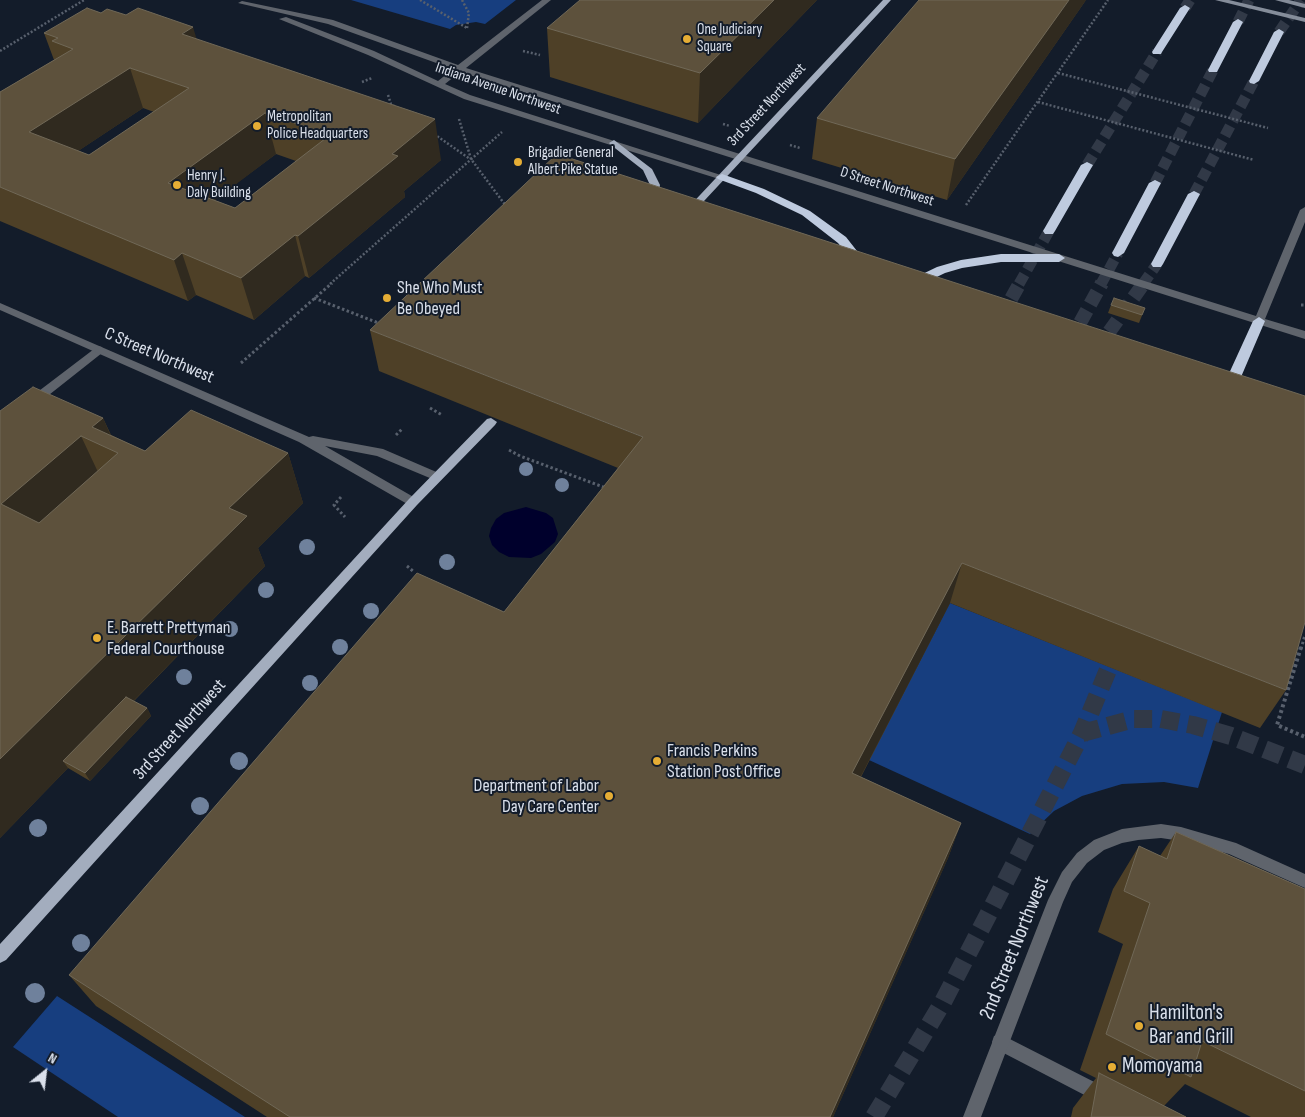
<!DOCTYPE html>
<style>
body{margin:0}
#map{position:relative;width:1305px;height:1117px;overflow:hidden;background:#131c2a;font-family:"Sofia Sans Condensed",sans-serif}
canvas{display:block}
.north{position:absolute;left:20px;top:1047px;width:50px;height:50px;-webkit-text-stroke:4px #131c2a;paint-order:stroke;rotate:29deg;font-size:14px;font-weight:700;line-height:20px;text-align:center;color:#dae0eb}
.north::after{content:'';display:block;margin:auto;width:18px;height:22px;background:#dae0eb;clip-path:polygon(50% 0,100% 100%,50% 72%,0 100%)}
</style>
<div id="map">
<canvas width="1305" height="1117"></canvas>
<div class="north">N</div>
</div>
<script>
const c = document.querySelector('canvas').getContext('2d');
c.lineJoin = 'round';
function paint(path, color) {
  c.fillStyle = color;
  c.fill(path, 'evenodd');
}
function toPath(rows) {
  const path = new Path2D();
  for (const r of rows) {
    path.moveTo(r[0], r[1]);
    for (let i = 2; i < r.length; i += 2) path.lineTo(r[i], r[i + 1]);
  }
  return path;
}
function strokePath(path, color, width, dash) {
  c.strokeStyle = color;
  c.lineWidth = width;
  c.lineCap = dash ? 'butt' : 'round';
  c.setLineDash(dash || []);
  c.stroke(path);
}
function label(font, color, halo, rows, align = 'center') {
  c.font = font + ' "Sofia Sans Condensed",sans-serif';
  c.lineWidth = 4;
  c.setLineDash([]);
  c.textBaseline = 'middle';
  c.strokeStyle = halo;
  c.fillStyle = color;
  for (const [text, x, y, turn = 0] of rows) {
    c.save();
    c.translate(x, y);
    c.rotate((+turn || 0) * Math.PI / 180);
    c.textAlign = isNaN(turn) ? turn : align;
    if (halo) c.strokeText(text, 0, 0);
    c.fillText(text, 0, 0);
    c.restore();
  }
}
const green = toPath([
 [351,0,516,0,485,24,476,22,456,25,450,29],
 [950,603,1222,712,1198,788,1164,782,1122,784,1082,796,1054,811,1030,834,869,760],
 [57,996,245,1117,118,1117,13,1047]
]);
const water = toPath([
 [526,507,546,513,553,518,558,534,555,542,541,554,531,558,509,557,499,552,492,545,489,536,491,528,496,519,504,513]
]);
const motorwayTunnelFar2 = toPath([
 [1185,8,1190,0],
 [1238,22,1249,0],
 [1279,32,1301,0],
 [1087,165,1157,52],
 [1155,183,1213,70],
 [1194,194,1254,81],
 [1019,284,1049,231],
 [1101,284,1118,253],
 [1143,284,1157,264]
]);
const motorwayTunnelFar1 = toPath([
 [1001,317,1020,283],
 [1070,341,1102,283],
 [1097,349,1144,283]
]);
const motorwayTunnel = toPath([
 [1082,733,1134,719,1161,719,1193,725,1231,736,1305,765],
 [874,1117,943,1002,1082,733,1117,648]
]);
const pathFar2 = toPath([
 [420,0,467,28],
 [462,0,469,13,467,28],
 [0,51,84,0],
 [523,51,540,55],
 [1058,73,1268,128],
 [362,82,372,78],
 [388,95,391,104,394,106],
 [1038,102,1254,160],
 [459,119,471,159,506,206],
 [723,124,730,126],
 [434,134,470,159],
 [790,145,800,148],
 [966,205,1108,0],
 [330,284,502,132]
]);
const pathFar1 = toPath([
 [314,298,381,324],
 [1301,305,1305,305],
 [241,363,332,283],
 [430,408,442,415],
 [396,435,402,429],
 [509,450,520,456,606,488],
 [341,497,334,505,345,517],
 [407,566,414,572],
 [1301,649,1305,635]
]);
const path = toPath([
 [1301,647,1277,725,1305,737]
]);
const service = toPath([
 [98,346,102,347,103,350,102,353,35,406,27,406,25,403,27,400,98,346],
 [1000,1034,1108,1089,1110,1095,1108,1101,1102,1103,1096,1101,994,1048,992,1042,994,1036,1000,1034]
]);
const minor = toPath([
 [1161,824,1181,827,1236,843,1305,874,1305,888,1229,854,1181,841,1161,838,1138,840,1122,843,1104,850,1087,863,1072,882,1063,902,981,1117,963,1117,1048,900,1062,872,1077,853,1094,840,1122,829,1161,824]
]);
const tertiary = toPath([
 [542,0,551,0,466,68,1256,316,1300,210,1305,207,1305,222,1265,319,1305,331,1305,339,460,72,445,84,470,95,727,177,725,179,719,179,464,99,368,55,279,19,286,17,374,51,438,81,453,69,328,24,238,3,242,1,333,20,458,65,542,0],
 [0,303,309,437,313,436,383,449,441,474,443,477,437,481,377,456,325,446,417,499,419,502,413,506,409,505,299,442,0,310,0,303]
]);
const secondary = toPath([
 [1215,0,1229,0,1305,18,1305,22,1215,0],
 [1275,0,1289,0,1305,4,1305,8,1275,0]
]);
const primary = toPath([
 [883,0,891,0,691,215,685,215,685,211,883,0],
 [614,140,652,169,660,185,656,204,653,205,648,202,650,185,643,170,611,145,609,143,614,140],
 [491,418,497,422,495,425,417,505,6,960,0,963,0,944,409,499,487,419,491,418]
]);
const motorway = toPath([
 [1185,5,1190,8,1162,52,1161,54,1153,54,1152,52,1180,8,1185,5],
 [1238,19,1243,22,1218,70,1217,72,1209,72,1208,70,1233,22,1238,19],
 [1279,29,1284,32,1259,81,1254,84,1250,83,1249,81,1274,32,1279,29],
 [1087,162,1093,165,1055,231,1053,234,1045,234,1043,231,1081,165,1087,162],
 [722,174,764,189,810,211,846,237,868,265,862,269,858,268,838,243,802,215,756,193,718,179,716,177,722,174],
 [1155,180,1161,183,1124,253,1118,257,1114,256,1112,253,1149,183,1155,180],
 [1194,191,1200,194,1163,264,1161,267,1153,267,1151,264,1188,194,1194,191],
 [1001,254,1059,254,1065,258,1059,262,1001,262,962,268,945,273,916,287,912,288,906,284,908,281,937,267,961,260,1001,254],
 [1259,317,1265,321,1235,391,1233,394,1223,394,1221,391,1253,321,1259,317]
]);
const trees = [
 [526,469,7],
 [562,485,7],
 [307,547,8],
 [447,562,8],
 [266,590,8],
 [371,611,8],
 [230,629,8],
 [340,647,8],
 [184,677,8],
 [310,683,8],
 [239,761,9],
 [200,806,9],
 [38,828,9],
 [81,943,9],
 [35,993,10]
];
const wall = toPath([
 [817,0,698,123,550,77,547,28],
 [1086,0,947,200,812,159,817,118],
 [101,13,197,39,441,160,404,191,405,197,309,278,305,276,254,320,196,295,188,301,0,221,0,92,54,60,44,33],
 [143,108,154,112,89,155,78,151],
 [276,154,296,161,235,208,214,200],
 [1111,305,1145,308,1139,323,1108,313],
 [370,330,1286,690,1260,728,950,603,861,777,961,823,948,858,833,1117,267,1117,96,1006,69,975,504,612,618,468,379,371],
 [0,411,103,418,111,435,145,451,288,453,303,503,258,548,265,566,134,701,147,708,151,716,90,781,68,768,0,838],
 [1176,832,1305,889,1305,1117,1251,1117,1185,1084,1164,1106,1186,1117,1071,1117,1073,1108,1096,1078,1080,1070,1123,944,1098,932,1113,889,1139,846,1160,856]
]);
const shadedWall = toPath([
 [774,0,817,0,698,123,700,73],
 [1069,0,1086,0,947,200,955,159],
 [193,27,205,67,182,34],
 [130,68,143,108,45,173,29,132],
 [265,113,276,154,182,225,168,183],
 [435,119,441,160,404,191,405,197,309,278,298,236,392,154],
 [295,235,305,276,254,320,241,278],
 [182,253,196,295,188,301,174,260],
 [103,418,125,468,118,453,92,427],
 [81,436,105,487,30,554,1,504],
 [288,453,303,503,258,548,265,566,71,765,63,761,68,768,0,838,0,759,229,508],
 [962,563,950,603,844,809,852,773],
 [147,708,151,716,90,781,85,773],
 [961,823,948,858,833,1117,830,1117]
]);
const building = toPath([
 [580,0,774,0,700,73,547,28,580,0],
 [919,0,1069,0,955,159,817,118,919,0],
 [87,8,101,13,107,9,126,15,138,8,193,27,182,34,435,119,392,154,398,156,298,236,295,235,241,278,182,253,174,260,0,187,0,92,73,49,52,41,58,38,44,33,87,8],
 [130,68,189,88,89,155,29,132,130,68],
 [265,113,330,135,235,208,168,183,265,113],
 [557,154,1305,396,1305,622,1286,690,962,563,852,773,961,823,830,1117,290,1117,69,975,417,573,504,612,643,437,370,330,557,154],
 [1114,298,1145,308,1142,315,1111,305,1114,298],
 [33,387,103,418,92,427,145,451,191,410,288,453,229,508,247,516,0,759,0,411,33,387],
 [81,436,118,453,39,523,1,504,81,436],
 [126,697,147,708,85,773,63,761,126,697],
 [1176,832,1305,889,1305,1091,1202,1041,1191,1077,1106,1034,1150,903,1124,891,1139,846,1167,859,1176,832],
 [1099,1073,1186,1117,1091,1117,1099,1073]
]);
const markers = [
 [687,39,5,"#e5ad35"],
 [257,126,5,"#e5ad35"],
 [518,162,5,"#e5ad35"],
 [177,185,5,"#e5ad35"],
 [387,298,5,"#e5ad35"],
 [97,638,5,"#e5ad35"],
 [657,761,5,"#e5ad35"],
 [609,796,5,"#e5ad35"],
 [1139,1026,5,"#e5ad35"],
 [1112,1067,5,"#e5ad35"]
];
const farPoinames = [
 ["One Judiciary",697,30],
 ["Square",697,47],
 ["Metropolitan",267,117],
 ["Police Headquarters",267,134],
 ["Brigadier General",528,153],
 ["Albert Pike Statue",528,170],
 ["Henry J.",187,176],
 ["Daly Building",187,193]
];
const farStreetnames = [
 ["Indiana Avenue Northwest",498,89,19],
 ["3rd Street Northwest",767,105,-47],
 ["D Street Northwest",887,187,18]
];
const poiNames = [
 ["She Who Must",397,288],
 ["Be Obeyed",397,309],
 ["E. Barrett Prettyman",107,628],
 ["Federal Courthouse",107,649],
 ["Francis Perkins",667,751],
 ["Station Post Office",667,772],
 ["Department of Labor",599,786,"right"],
 ["Day Care Center",599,807,"right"]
];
const streetNames = [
 ["C Street Northwest",159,356,23],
 ["3rd Street Northwest",180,730,-48]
];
const nearStreetnames = [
 ["2nd Street Northwest",1015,948,-68]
];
const nearPoinames = [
 ["Hamilton's",1149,1014],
 ["Bar and Grill",1149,1038],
 ["Momoyama",1122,1067]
];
paint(green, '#173e7f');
paint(water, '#00002c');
strokePath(motorwayTunnelFar2, '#313947', 11, [11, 5.5]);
strokePath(motorwayTunnelFar1, '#313947', 14, [14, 7]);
strokePath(motorwayTunnel, '#313947', 18, [18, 9]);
strokePath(pathFar2, '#58606d', 2.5, [2, 2]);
strokePath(pathFar1, '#58606d', 3, [2.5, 2.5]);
strokePath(path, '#58606d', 4, [3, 3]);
paint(service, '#5f646c');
paint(minor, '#5f646c');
paint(tertiary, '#5f646c');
paint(secondary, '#858d9a');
paint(primary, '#a3adbe');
paint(motorway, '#becade');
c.fillStyle = '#6f819c';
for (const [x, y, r] of trees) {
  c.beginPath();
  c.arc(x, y, r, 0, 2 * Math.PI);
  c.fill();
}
paint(wall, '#4e4027');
paint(shadedWall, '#302a1f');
paint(building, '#5d513c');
strokePath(building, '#706857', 1);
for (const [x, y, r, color] of markers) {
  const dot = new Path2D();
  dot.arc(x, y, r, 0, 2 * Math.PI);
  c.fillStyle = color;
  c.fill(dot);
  strokePath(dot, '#131c2a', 2);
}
label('15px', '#dae0eb', '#131c2a', farPoinames, 'left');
label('15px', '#dae0eb', '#131c2a', farStreetnames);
label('18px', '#dae0eb', '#131c2a', poiNames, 'left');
label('18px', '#dae0eb', '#131c2a', streetNames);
label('21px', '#dae0eb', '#131c2a', nearStreetnames);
label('21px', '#dae0eb', '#131c2a', nearPoinames, 'left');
</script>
